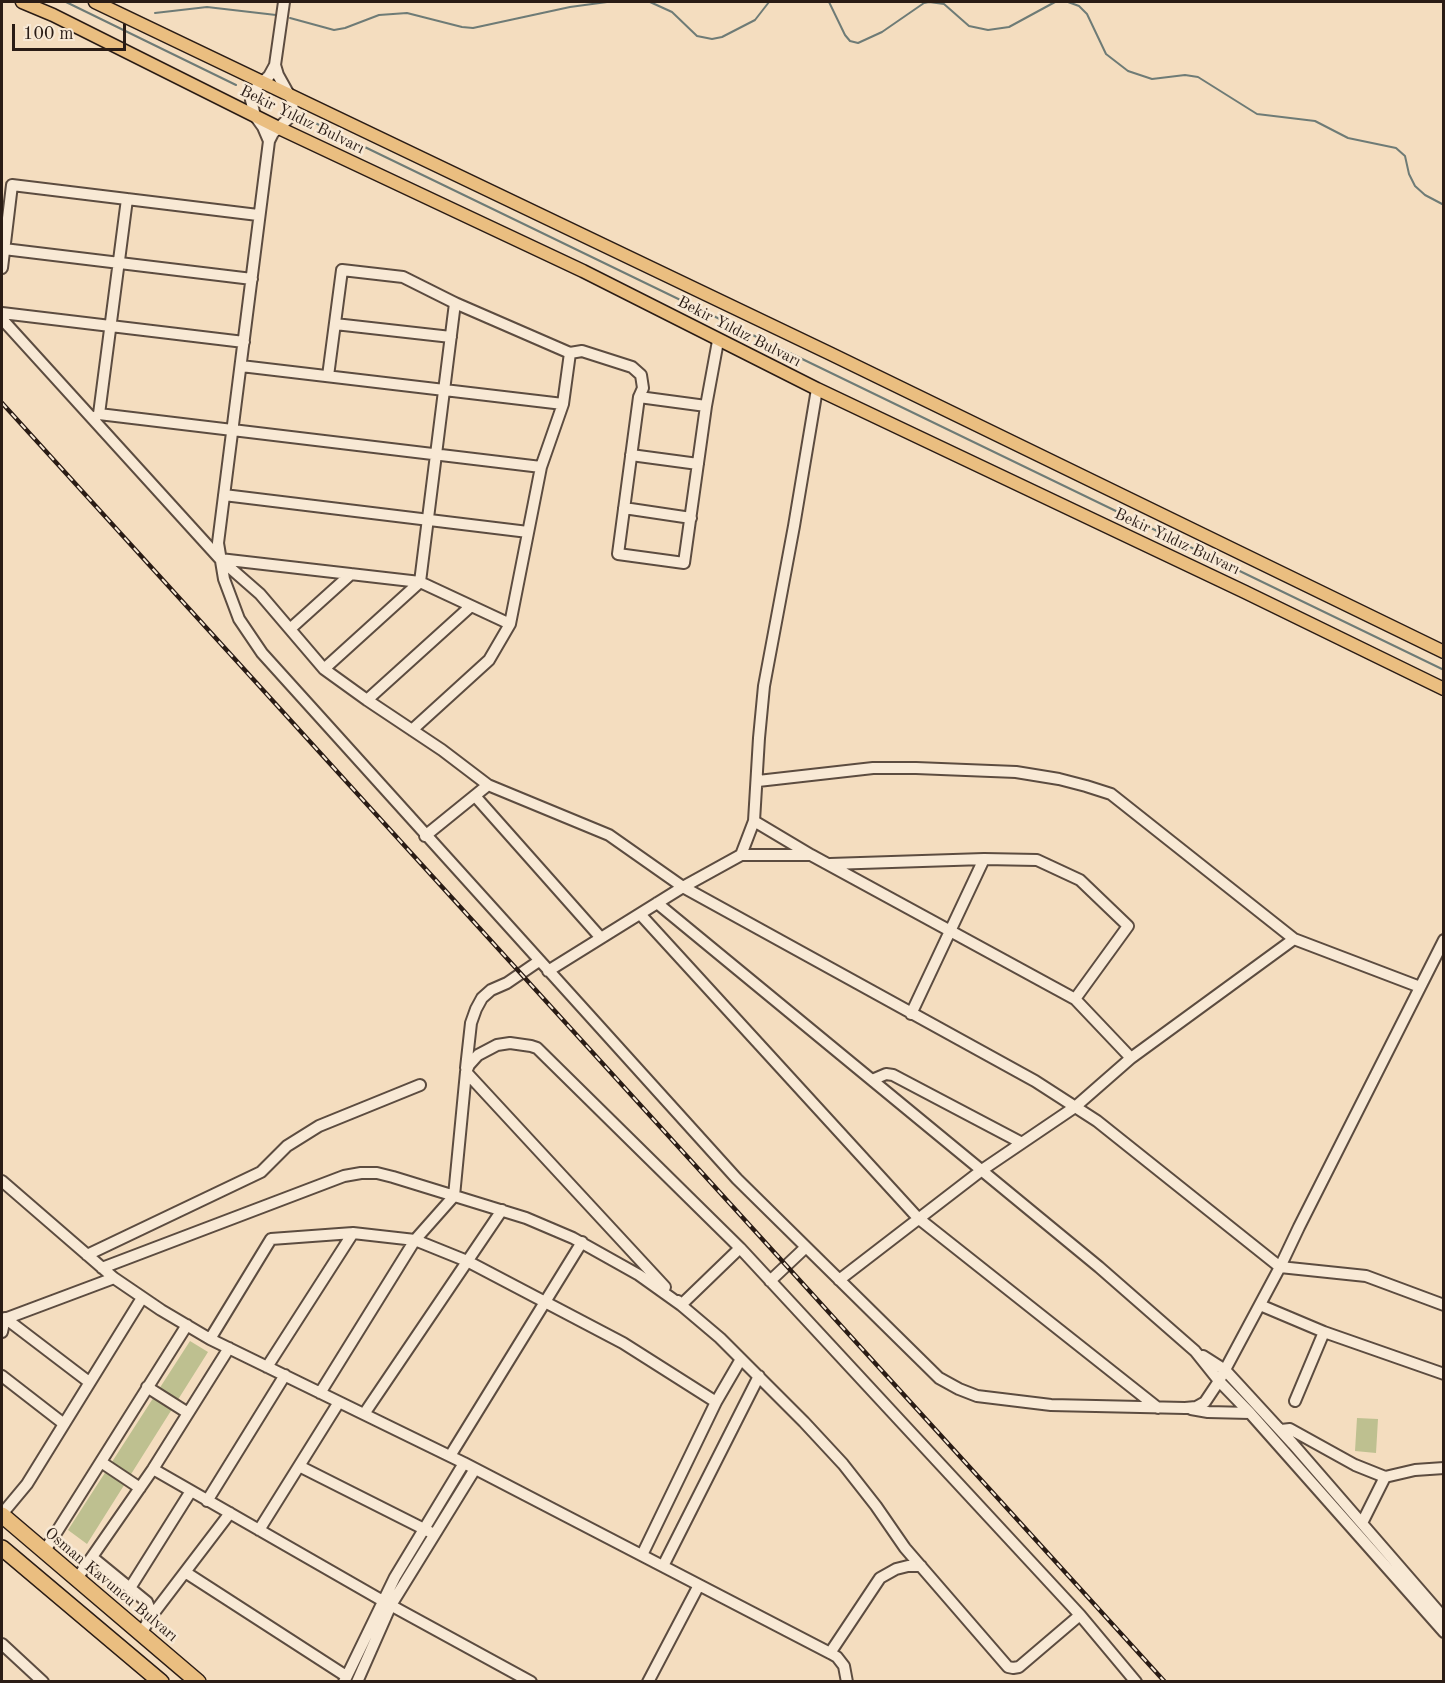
<!DOCTYPE html>
<meta charset="utf-8">
<style>
body{margin:0}
#map{position:relative;width:1445px;height:1683px;overflow:hidden;background:#f4ddbf;font-family:"Old Standard TT",serif}
canvas{display:block}
.frame{position:absolute;inset:0;border:3px solid #2a1c15;pointer-events:none}
.scale{position:absolute;left:12px;top:24px;width:114px;height:27px;box-sizing:border-box;border:3px solid #2a1c15;border-top:0;padding-left:8px;font-size:18px;line-height:21px;white-space:nowrap;color:#2a1c15;-webkit-text-stroke:4px #f8e9d5;paint-order:stroke}
</style>
<div id="map">
<canvas width="1445" height="1683"></canvas>
<div class="frame"></div>
<div class="scale">100 m</div>
</div>
<script>
const c = document.querySelector('canvas').getContext('2d');
c.lineJoin = 'round';
function paint(path, color) {
  c.fillStyle = color;
  c.fill(path, 'evenodd');
}
function toPath(rows) {
  const path = new Path2D();
  for (const r of rows) {
    path.moveTo(r[0], r[1]);
    for (let i = 2; i < r.length; i += 2) path.lineTo(r[i], r[i + 1]);
  }
  return path;
}
function strokePath(path, color, width, dash) {
  c.strokeStyle = color;
  c.lineWidth = width;
  c.lineCap = dash ? 'butt' : 'round';
  c.setLineDash(dash || []);
  c.stroke(path);
}
function label(font, color, halo, rows, align = 'center') {
  c.font = font + ' "Old Standard TT",serif';
  c.lineWidth = 5;
  c.setLineDash([]);
  c.textBaseline = 'middle';
  c.strokeStyle = halo;
  c.fillStyle = color;
  for (const [text, x, y, turn = 0] of rows) {
    c.save();
    c.translate(x, y);
    c.rotate((+turn || 0) * Math.PI / 180);
    c.textAlign = isNaN(turn) ? turn : align;
    if (halo) c.strokeText(text, 0, 0);
    c.fillText(text, 0, 0);
    c.restore();
  }
}
const green = toPath([
 [190,1341,208,1352,87,1544,68,1530],
 [1357,1418,1378,1419,1376,1453,1355,1451]
]);
const stream = toPath([
 [66,2,236,85],
 [650,2,672,12,697,36,712,39,722,37,755,20,769,2],
 [829,2,845,35,850,41,858,43,882,32,924,3,929,2,944,4,969,26,988,30,1009,27,1055,2],
 [1068,2,1079,6,1087,14,1106,54,1128,71,1152,79,1185,75,1198,77,1257,114,1315,121,1348,138,1396,148,1405,156,1409,174,1415,186,1425,195,1444,205],
 [155,13,207,7,276,15],
 [290,18,334,30,345,28,379,15,407,13,462,27,473,28,570,7,607,2],
 [309,120,1444,670]
]);
const minor = toPath([
 [275,65,278,75,293,102,292,110,289,118,273,133,269,141,218,543,224,579,239,619,262,653,737,1179,939,1378,959,1389,977,1396,1051,1405,1185,1408,1196,1407,1205,1402,1219,1381,1280,1267,1299,1227,1444,940],
 [269,141,263,127,255,116,251,100,257,87,269,76,275,65,284,2],
 [4,249,252,279],
 [2,268,12,185,258,215],
 [2,313,244,342],
 [2,319,220,559,260,594,324,669,367,700,442,750,488,785,609,835,683,887,1035,1081,1097,1121,1280,1267,1366,1276,1444,1305],
 [335,324,451,337],
 [241,366,563,404],
 [328,376,342,270,403,277,455,303,570,353,582,351,632,367,641,375,643,388,639,397,618,554,684,563,706,406,718,341],
 [639,397,706,406],
 [99,414,127,199],
 [93,419,99,414,541,467],
 [631,455,698,464],
 [224,495,528,532],
 [624,508,691,518],
 [220,559,420,582,510,624],
 [290,629,351,574],
 [324,669,420,582,455,303],
 [367,700,471,606],
 [412,730,489,660,510,624,541,467,563,404,570,353],
 [758,781,873,768,916,768,1016,772,1059,779,1086,786,1111,794,1294,939],
 [475,796,601,938],
 [754,821,811,855],
 [425,836,488,785],
 [741,855,754,821,759,738,764,686,794,526,817,389],
 [830,864,984,859,1037,860,1080,880,1128,926,1075,999],
 [657,903,1099,1267,1195,1351,1219,1381,1250,1413],
 [640,914,918,1218,1158,1408],
 [548,971,683,887,741,855,811,855,1075,999,1131,1058],
 [911,1014,984,859],
 [466,1068,471,1023,476,1009,482,998,491,990,507,983,539,961],
 [466,1072,665,1287],
 [872,1080,886,1074,893,1075,1022,1143],
 [2,1181,114,1278,161,1310,210,1339,464,1463,830,1653,837,1657,844,1666,847,1682],
 [87,1255,261,1172,287,1146,319,1126,420,1085],
 [102,1268,344,1176,361,1173,377,1173,393,1177,526,1218,573,1238,639,1275,681,1305,720,1338,804,1422,843,1464,876,1506,905,1548,1008,1667,1013,1668,1019,1667,1080,1615],
 [839,1280,982,1170,1075,1107,1131,1058,1294,939,1420,987],
 [770,1281,806,1247],
 [678,1301,681,1305,740,1248],
 [1260,1305,1324,1332,1444,1374],
 [2,1320,114,1278],
 [2,1332,5,1318,89,1382],
 [210,1339,271,1239,353,1233,415,1240,467,1261,623,1343,716,1402],
 [1203,1356,1225,1370,1293,1444,1444,1618],
 [267,1367,353,1233],
 [2,1376,64,1424],
 [147,1387,188,1413],
 [320,1393,415,1240,454,1196,466,1072,469,1065,478,1055,497,1045,510,1043,531,1046,537,1048,740,1248,1080,1615,1136,1682],
 [1295,1401,1324,1332],
 [1191,1409,1208,1412,1250,1413,1444,1632],
 [364,1414,502,1210],
 [1281,1430,1290,1429,1355,1465,1385,1477,1415,1470,1444,1468],
 [450,1456,582,1242],
 [101,1462,140,1488],
 [299,1466,430,1532],
 [153,1469,383,1601,531,1682],
 [207,1501,285,1375],
 [2,1514,27,1484,142,1298],
 [1362,1523,1385,1477],
 [259,1530,339,1402],
 [44,1552,187,1325],
 [642,1555,716,1402,741,1359],
 [92,1557,147,1602,150,1610,150,1618,141,1634],
 [663,1566,759,1376],
 [185,1572,346,1676],
 [76,1580,153,1469,229,1348],
 [130,1588,191,1491],
 [150,1618,230,1513],
 [2,1644,43,1682],
 [830,1653,880,1578,896,1569,908,1566,921,1566],
 [344,1682,395,1577,464,1463],
 [357,1682,391,1605,475,1469],
 [648,1682,699,1585]
]);
const major = toPath([
 [22,2,53,15,279,128,583,271,817,389,1245,592,1444,689],
 [95,2,831,354,1444,652]
]);
const highway = toPath([
 [2,1515,198,1682],
 [2,1548,161,1682]
]);
const rail = toPath([
 [2,403,1165,1682]
]);
const streetNames = [
 ["Bekir Yıldız Bulvarı",302,120,26],
 ["Bekir Yıldız Bulvarı",739,332,27],
 ["Bekir Yıldız Bulvarı",1177,542,25],
 ["Osman Kavuncu Bulvarı",111,1585,40]
];
paint(green, '#bec090');
strokePath(stream, '#6e7b76', 2);
strokePath(minor, '#5c4c40', 14);
strokePath(major, '#2a1c15', 15);
strokePath(highway, '#2a1c15', 18);
strokePath(minor, '#f8e9d5', 10);
strokePath(major, '#eabe80', 12);
strokePath(highway, '#eabe80', 15);
strokePath(rail, '#2a1c15', 4.5);
strokePath(rail, '#f8e9d5', 2, [7]);
label('16px', '#2a1c15', '#f8e9d5', streetNames);
</script>
